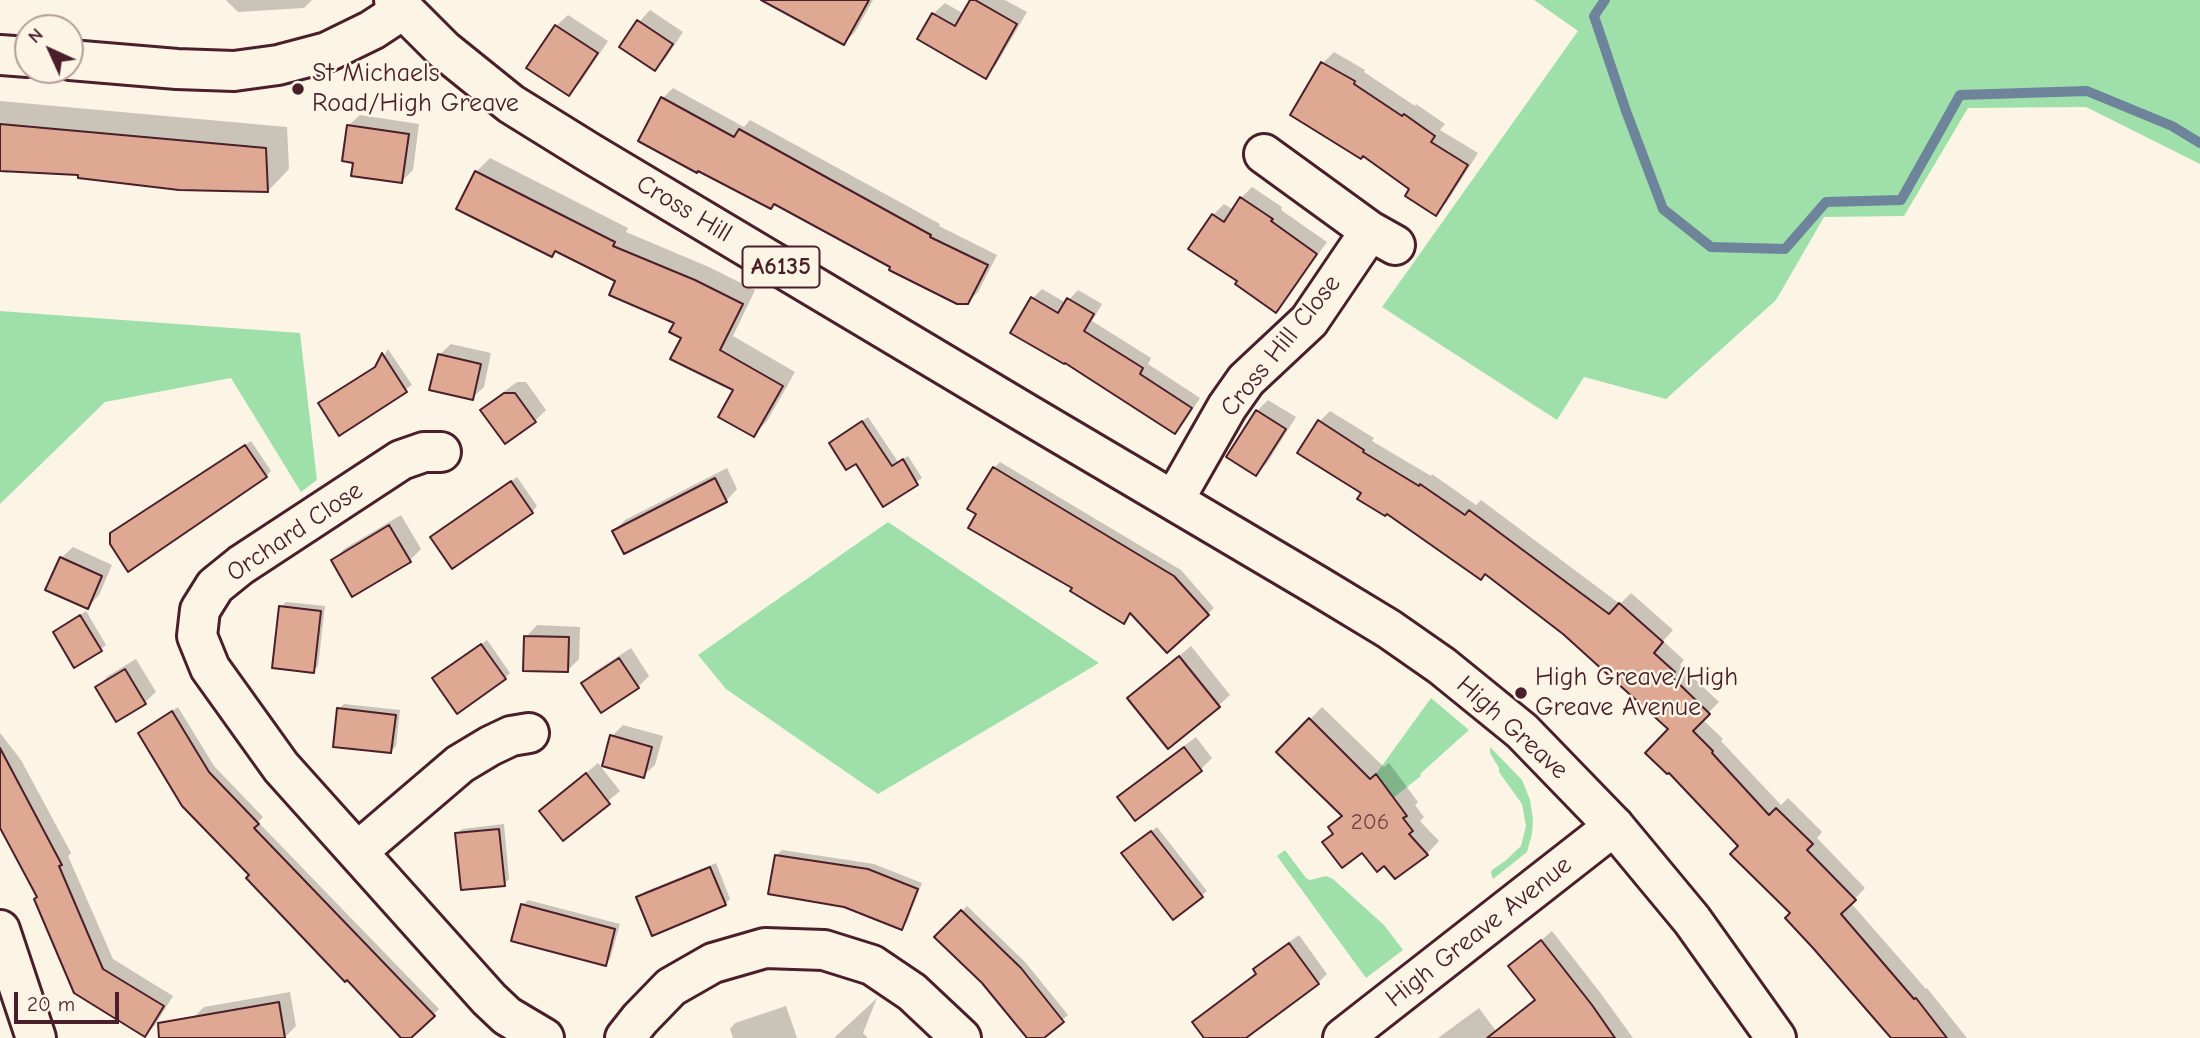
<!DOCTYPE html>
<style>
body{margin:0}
#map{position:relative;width:2200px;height:1038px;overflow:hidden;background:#fcf5e5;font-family:"Comic Neue",sans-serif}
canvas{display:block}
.north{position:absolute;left:14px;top:14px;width:70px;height:70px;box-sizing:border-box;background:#fcf5e5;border:2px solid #b59f9b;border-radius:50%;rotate:315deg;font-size:19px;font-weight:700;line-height:28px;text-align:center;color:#4a1f2b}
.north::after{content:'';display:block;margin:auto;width:24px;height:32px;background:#4a1f2b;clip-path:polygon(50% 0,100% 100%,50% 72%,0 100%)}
.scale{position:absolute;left:14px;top:992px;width:105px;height:32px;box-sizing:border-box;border:4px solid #4a1f2b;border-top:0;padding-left:9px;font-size:21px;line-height:24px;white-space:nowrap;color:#4a1f2b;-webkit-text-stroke:5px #fcf5e5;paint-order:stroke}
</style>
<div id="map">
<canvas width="2200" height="1038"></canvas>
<div class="north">N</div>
<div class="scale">20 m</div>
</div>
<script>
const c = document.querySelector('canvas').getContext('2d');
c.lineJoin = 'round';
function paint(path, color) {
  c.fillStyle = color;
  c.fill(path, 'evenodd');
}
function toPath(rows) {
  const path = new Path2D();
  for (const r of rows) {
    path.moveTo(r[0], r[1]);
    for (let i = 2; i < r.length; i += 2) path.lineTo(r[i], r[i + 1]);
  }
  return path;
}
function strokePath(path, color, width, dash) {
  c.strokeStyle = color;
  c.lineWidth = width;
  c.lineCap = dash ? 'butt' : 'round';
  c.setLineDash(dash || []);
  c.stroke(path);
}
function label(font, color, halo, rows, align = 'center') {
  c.font = font + ' "Comic Neue",sans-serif';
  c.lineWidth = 5;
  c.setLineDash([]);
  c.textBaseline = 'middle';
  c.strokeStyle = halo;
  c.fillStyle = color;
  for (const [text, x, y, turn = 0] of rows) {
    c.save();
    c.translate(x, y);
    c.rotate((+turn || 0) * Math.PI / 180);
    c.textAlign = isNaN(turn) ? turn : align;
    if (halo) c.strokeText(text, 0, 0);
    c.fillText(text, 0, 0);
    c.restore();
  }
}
const green = toPath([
 [1534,0,2200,0,2200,164,2086,107,1968,108,1904,216,1824,217,1776,300,1666,399,1584,377,1557,420,1382,307,1578,31],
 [0,311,300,333,317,480,301,492,231,378,105,402,0,504],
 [888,522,1099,663,878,794,726,689,698,655],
 [1431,698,1469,730,1420,774,1421,776,1393,798,1376,774],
 [1490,747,1522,780,1530,800,1533,820,1532,834,1527,852,1493,879,1491,873,1492,870,1505,861,1521,846,1526,826,1522,804,1499,772,1499,768,1490,753],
 [1285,850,1306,878,1310,880,1326,876,1333,879,1384,925,1403,950,1366,978,1277,856]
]);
const shadow = toPath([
 [226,0,312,0,304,8,238,12],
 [800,0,873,0,855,32,844,43],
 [972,0,1005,0,1027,12,996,65,985,76,933,14,945,3,964,14],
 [650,10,683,32,666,58,655,69,639,22],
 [568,15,608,41,580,83,569,94,528,67,556,26],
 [1334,52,1365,70,1364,72,1415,106,1416,104,1445,124,1440,130,1478,153,1447,202,1436,214,1411,189,1363,155,1292,115,1323,63],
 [673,88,744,127,750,120,940,224,939,226,997,255,978,292,967,303,893,266,776,202,771,207,663,98],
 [0,101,287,127,289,169,268,191,80,173,11,170,8,173,0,172],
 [360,115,419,124,413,170,402,181,348,126],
 [490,158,628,228,626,232,709,267,755,290,733,336,795,372,767,421,753,435,736,389,683,337,676,322,618,281,557,250,552,255,476,172],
 [1252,187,1282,207,1281,210,1327,242,1286,299,1275,310,1239,280,1213,215,1224,204,1234,210,1241,198],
 [1042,289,1066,303,1078,290,1102,304,1092,321,1151,358,1148,364,1200,398,1184,423,1175,432,1065,361,1013,332,1033,298],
 [451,344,491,353,484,387,472,398,439,355],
 [388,349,412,385,339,433,326,398,378,365],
 [517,382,526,382,546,410,535,421,483,410,494,399],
 [1268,400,1296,417,1267,463,1256,474,1257,411],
 [1330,411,1374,438,1372,441,1431,476,1432,474,1476,505,1481,500,1620,604,1631,593,1673,630,1663,641,1684,660,1680,665,1719,702,1702,719,1723,739,1721,741,1781,805,1788,798,1822,832,1817,838,1865,888,1851,903,1926,989,1927,988,1967,1038,1895,1038,1740,846,1671,729,1564,632,1486,573,1363,493,1319,422],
 [868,417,898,462,908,456,922,478,883,505,856,462,836,438],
 [251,441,271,471,266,476,112,534,117,528],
 [1000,462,1181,570,1214,608,1167,651,1132,612,1123,622,978,513,994,468],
 [727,468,737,489,726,501,614,531,625,520],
 [517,477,537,506,532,512,438,532],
 [401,515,421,549,410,560,333,561,344,549],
 [73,547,112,565,99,595,88,607,61,558],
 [286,602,325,606,318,666,313,671,281,607],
 [86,611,106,645,100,650,55,632],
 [537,625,580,627,579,659,567,671,526,637],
 [487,640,510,673,505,678,440,673],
 [1191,646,1230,695,1218,706,1129,698],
 [631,648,649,676,638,687,583,683,594,672],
 [136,659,156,692,144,703,97,687,108,676],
 [344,704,400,710,396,746,391,751,339,709],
 [178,707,214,766,263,817,258,822,439,1009,408,1038,403,1038,251,875,140,733],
 [1322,707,1384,767,1389,763,1418,802,1415,805,1424,817,1420,821,1439,841,1427,854,1385,864,1362,851,1324,842,1335,832,1331,827,1343,815,1278,752],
 [623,725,663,736,655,765,643,776,612,736],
 [0,733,21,760,71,853,68,856,113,959,173,996,155,1025,145,1035,39,896,0,823],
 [1196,737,1212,758,1201,769,1136,819,1120,797,1131,786],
 [598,763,620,791,563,839,541,811],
 [504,824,509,879,504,884,457,834,462,829],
 [1157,827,1207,891,1201,896,1129,848],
 [782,850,874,864,922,883,907,922,901,928,777,855],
 [716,863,730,899,725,904,639,898,644,892],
 [528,900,620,924,610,959,605,964,523,905],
 [967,906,1026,963,1068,1015,1041,1038,1029,1038,983,982,937,937],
 [1552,931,1602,995,1633,1038,1530,1038,1515,1018,1536,999,1511,966],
 [1299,935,1327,974,1318,983,1243,1038,1206,1038,1194,1022,1257,972,1255,969,1264,960],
 [290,992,296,1026,285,1037,196,1038,193,1018,204,1007],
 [877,998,863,1033,868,1038,834,1038],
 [786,1006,797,1038,733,1038,730,1029,735,1023],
 [1479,1008,1501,1038,1438,1038]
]);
const stream = toPath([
 [1605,0,1594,16,1626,111,1663,209,1711,247,1785,249,1826,202,1901,200,1960,95,2087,91,2172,126,2200,143]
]);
const building = toPath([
 [761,0,869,0,844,45,761,0],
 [970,0,975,0,1017,24,986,79,917,39,932,13,955,26,970,0],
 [637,20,673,44,655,71,619,47,637,20],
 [555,25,598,53,569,96,526,68,555,25],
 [1321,62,1355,81,1354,84,1402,116,1404,114,1435,136,1431,142,1468,165,1436,216,1405,196,1409,189,1363,156,1361,159,1290,115,1321,62],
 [661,97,734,137,739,129,931,235,930,237,988,265,968,304,957,304,889,270,890,267,774,204,771,209,698,171,697,173,638,141,661,97],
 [0,124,266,148,268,192,179,190,78,178,78,175,0,171,0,124],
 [347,125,409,134,402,183,351,176,353,163,342,161,347,125],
 [475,171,615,242,613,246,695,280,743,304,720,350,783,386,754,437,718,417,733,390,670,359,681,338,669,332,674,323,609,295,615,281,555,251,552,257,456,209,475,171],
 [1240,197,1273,219,1271,221,1317,254,1276,313,1235,284,1237,281,1188,249,1212,214,1224,222,1240,197],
 [1031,297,1058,313,1067,298,1094,314,1084,331,1143,368,1140,374,1192,408,1175,434,1065,363,1064,364,1010,333,1031,297],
 [382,353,407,392,339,436,318,403,375,367,382,353],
 [438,354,481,364,473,400,429,390,438,354],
 [504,393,515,393,536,422,505,444,480,410,504,393],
 [1256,410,1286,429,1256,476,1226,457,1256,410],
 [1318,420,1364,450,1363,452,1419,486,1420,484,1465,515,1469,510,1609,614,1619,603,1663,642,1654,653,1675,672,1671,676,1710,714,1693,731,1713,751,1712,753,1769,815,1776,808,1813,844,1807,850,1856,900,1841,914,1914,999,1916,998,1947,1038,1891,1038,1813,948,1785,918,1790,913,1730,854,1738,846,1669,773,1667,774,1645,753,1668,729,1563,634,1485,574,1481,580,1387,514,1385,516,1357,499,1361,493,1297,453,1318,420],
 [862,421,892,466,903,459,918,485,883,507,856,464,846,470,829,443,862,421],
 [245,445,267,477,128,572,110,544,110,533,245,445],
 [993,467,1174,576,1209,615,1167,653,1130,613,1124,624,1070,591,1072,588,968,528,976,514,967,509,993,467],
 [715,478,727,502,624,554,612,531,715,478],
 [511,481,533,513,452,569,430,537,511,481],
 [389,525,411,562,352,597,331,560,389,525],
 [60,557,102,576,88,609,45,590,60,557],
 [279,606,321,611,314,673,272,668,279,606],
 [80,615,102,651,74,668,53,632,80,615],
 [524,636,569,637,568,672,523,671,524,636],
 [481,644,506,679,457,714,432,678,481,644],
 [1179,656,1220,707,1168,749,1127,698,1179,656],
 [619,658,639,688,601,713,581,683,619,658],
 [125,669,146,704,116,722,95,687,125,669],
 [337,708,396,715,391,753,333,747,337,708],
 [172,711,209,772,259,824,254,828,435,1016,411,1038,401,1038,347,980,345,982,246,878,249,875,182,806,138,733,172,711],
 [1309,718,1370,779,1376,774,1407,816,1403,818,1413,831,1409,834,1428,855,1395,879,1384,866,1377,872,1362,853,1342,868,1322,842,1333,834,1328,827,1342,816,1276,752,1309,718],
 [610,735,652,747,644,778,602,766,610,735],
 [1184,747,1202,771,1135,821,1117,797,1184,747],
 [0,748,62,865,59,866,103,969,164,1006,145,1037,74,993,34,899,37,897,0,828,0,748],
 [586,773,610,804,563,841,539,811,586,773],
 [499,829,505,886,461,890,455,833,499,829],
 [1151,831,1203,897,1173,920,1121,853,1151,831],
 [775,855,868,869,918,889,902,930,844,907,768,894,775,855],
 [710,867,726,905,652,936,636,897,710,867],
 [521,904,615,929,606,966,511,941,521,904],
 [961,910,1021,968,1064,1022,1044,1038,1027,1038,982,983,934,937,961,910],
 [1541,940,1592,1005,1615,1038,1487,1038,1535,1000,1508,966,1541,940],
 [1289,943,1319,984,1246,1038,1204,1038,1192,1022,1256,974,1253,969,1289,943],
 [279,1002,285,1038,159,1038,158,1023,279,1002]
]);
const minor = toPath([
 [1264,154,1370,231,1395,245],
 [441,452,424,452,401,460,241,565,215,586,200,610,197,636,210,668,281,767,489,999,507,1016,544,1038],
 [1174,500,1227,407,1246,380,1309,321,1370,231],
 [357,852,460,764,490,746,511,736,529,733],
 [0,930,36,1038],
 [625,1038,640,1019,671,987,713,963,765,948,824,950,872,965,912,992,961,1038],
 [1343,1038,1614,826]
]);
const tertiary = toPath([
 [0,55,28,57],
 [70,60,177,69,234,71,278,65,327,52,372,30,404,9]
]);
const primary = toPath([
 [394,0,444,50,511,104,590,153,1027,414,1318,586,1389,629,1442,666,1522,731,1614,826,1692,920,1776,1038]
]);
const markers = [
 [298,89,7,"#4a1f2b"],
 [1521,693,7,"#4a1f2b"]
];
const numberNames = [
 ["206",1370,822]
];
const shields = [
 [781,267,77]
];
const shieldNames = [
 ["A6135",781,267]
];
const poiNames = [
 ["St Michaels",312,74],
 ["Road/High Greave",312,104],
 ["High Greave/High",1535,678],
 ["Greave Avenue",1535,708]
];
const streetNames = [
 ["Cross Hill",684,209,31],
 ["Cross Hill Close",1281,346,-51],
 ["Orchard Close",295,532,-34],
 ["High Greave",1512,728,42],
 ["High Greave Avenue",1479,932,-38]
];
paint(green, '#9fe0aa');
paint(shadow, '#0003');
strokePath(stream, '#6d849b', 10);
paint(building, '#dea893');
strokePath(building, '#4a1f2b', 2);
strokePath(minor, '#4a1f2b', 44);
strokePath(tertiary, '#4a1f2b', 44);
strokePath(primary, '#4a1f2b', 44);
strokePath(minor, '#fcf5e5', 38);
strokePath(tertiary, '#fcf5e5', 38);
strokePath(primary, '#fcf5e5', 38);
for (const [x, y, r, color] of markers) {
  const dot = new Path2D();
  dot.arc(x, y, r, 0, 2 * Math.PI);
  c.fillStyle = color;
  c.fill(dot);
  strokePath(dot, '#fcf5e5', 2.5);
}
label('23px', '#6f4145', null, numberNames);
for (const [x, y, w] of shields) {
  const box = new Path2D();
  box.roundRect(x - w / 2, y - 20.5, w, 41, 5);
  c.fillStyle = '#fcf5e5';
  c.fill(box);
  strokePath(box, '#4a1f2b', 2);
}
label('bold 24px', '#4a1f2b', null, shieldNames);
label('26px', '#4a1f2b', '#fcf5e5', poiNames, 'left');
label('26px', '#4a1f2b', '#fcf5e5', streetNames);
</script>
